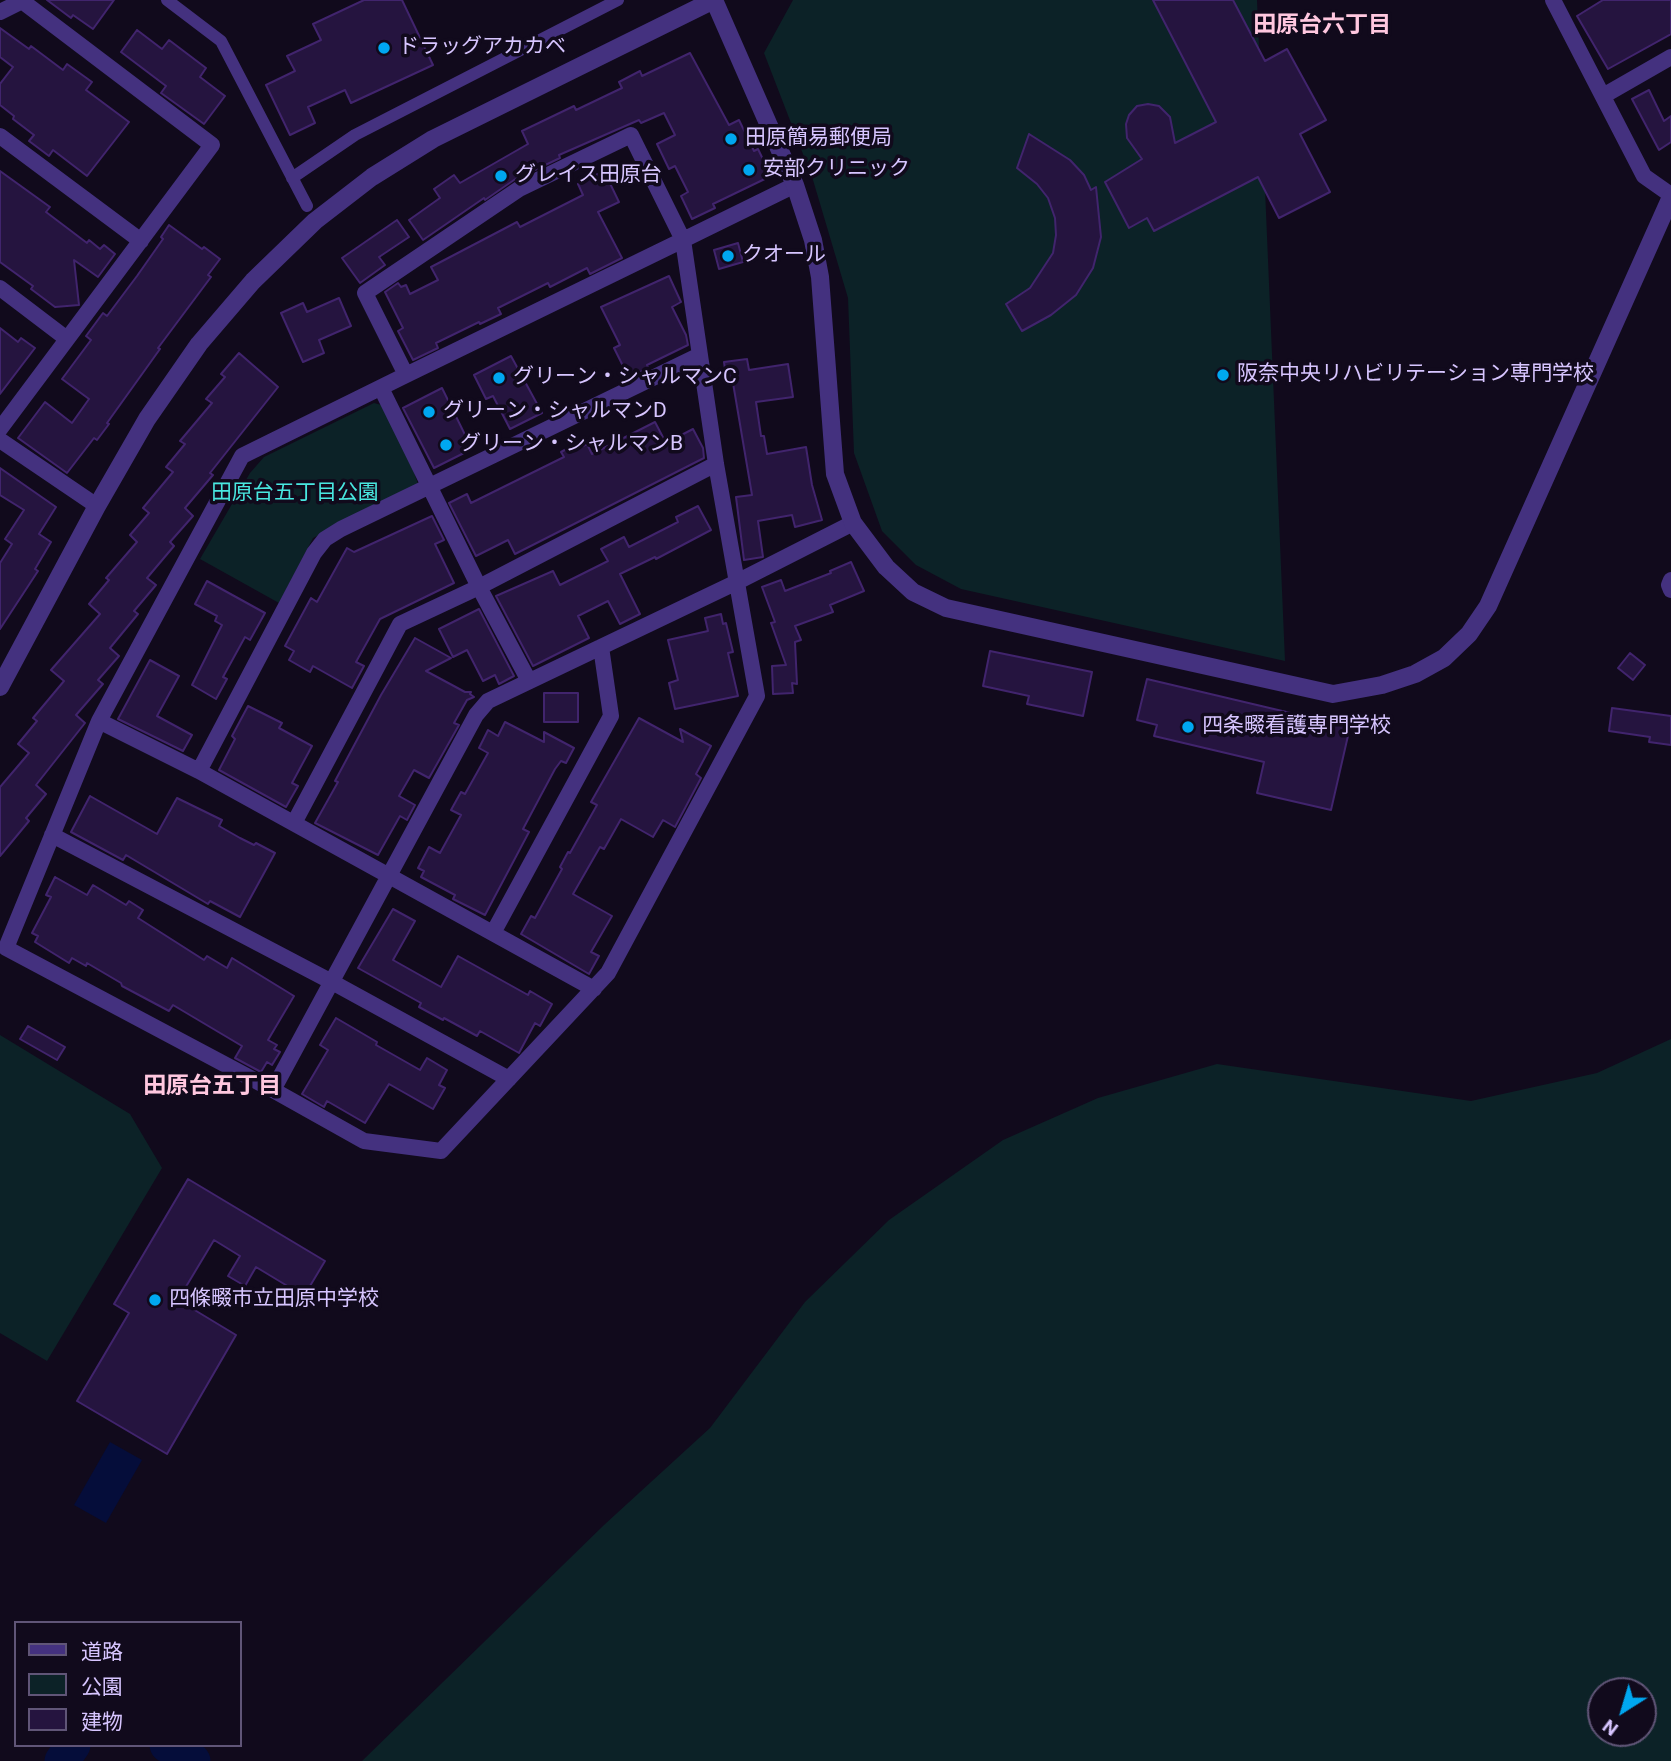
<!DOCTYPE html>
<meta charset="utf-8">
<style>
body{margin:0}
#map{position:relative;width:1671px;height:1761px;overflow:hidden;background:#110a1c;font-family:Roboto,"Noto Sans JP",sans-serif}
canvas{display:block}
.legend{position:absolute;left:14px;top:1621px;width:228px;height:126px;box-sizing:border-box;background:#110a1c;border:2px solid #605577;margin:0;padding:9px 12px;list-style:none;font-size:21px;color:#d7c5ff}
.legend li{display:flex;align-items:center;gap:14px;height:35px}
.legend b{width:35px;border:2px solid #605577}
.north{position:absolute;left:1587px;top:1677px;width:70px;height:70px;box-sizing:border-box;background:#110a1c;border:2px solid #605577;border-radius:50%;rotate:217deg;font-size:19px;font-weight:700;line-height:28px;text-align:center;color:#d7c5ff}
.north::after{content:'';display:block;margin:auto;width:24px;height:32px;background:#00a7f0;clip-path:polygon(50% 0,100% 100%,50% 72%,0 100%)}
</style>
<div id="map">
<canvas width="1671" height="1761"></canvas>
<ul class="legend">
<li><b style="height:9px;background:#44317f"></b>道路</li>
<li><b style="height:19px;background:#0c2227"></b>公園</li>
<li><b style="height:19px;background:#25143f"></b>建物</li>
</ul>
<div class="north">N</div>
</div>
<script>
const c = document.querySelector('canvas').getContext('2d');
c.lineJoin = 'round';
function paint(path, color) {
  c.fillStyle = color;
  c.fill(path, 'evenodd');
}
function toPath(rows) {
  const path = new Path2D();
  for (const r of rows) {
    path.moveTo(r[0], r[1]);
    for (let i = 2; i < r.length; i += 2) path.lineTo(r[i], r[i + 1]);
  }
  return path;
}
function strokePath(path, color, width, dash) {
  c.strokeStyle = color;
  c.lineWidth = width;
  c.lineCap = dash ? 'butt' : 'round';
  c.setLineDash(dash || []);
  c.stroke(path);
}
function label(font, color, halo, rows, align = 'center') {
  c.font = font + ' Roboto,"Noto Sans JP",sans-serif';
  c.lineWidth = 7;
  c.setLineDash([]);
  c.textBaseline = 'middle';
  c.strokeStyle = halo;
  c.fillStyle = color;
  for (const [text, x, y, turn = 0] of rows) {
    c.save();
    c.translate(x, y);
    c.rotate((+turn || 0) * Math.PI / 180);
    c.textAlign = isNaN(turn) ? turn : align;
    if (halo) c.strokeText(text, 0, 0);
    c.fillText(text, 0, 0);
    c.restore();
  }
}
const green = toPath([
 [793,0,1257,0,1285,661,961,589,916,565,882,531,854,453,848,298,813,180,764,53],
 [374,403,385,406,407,452,418,484,313,538,279,603,200,559,250,473,264,457],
 [0,1035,130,1114,162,1168,47,1361,0,1333],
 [1671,1039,1671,1761,362,1761,604,1525,710,1428,805,1302,889,1220,1003,1140,1098,1098,1217,1064,1471,1101,1597,1073],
 [1643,1691,1643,1733,1601,1733,1601,1691]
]);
const water = toPath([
 [110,1442,142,1460,106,1523,74,1505]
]);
const river = toPath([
 [167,1745,193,1761],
 [62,1761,73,1745]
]);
const building = toPath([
 [47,0,114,0,93,29,73,15,71,18,47,0],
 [364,0,402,0,433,65,351,103,345,90,308,107,315,123,290,135,266,85,295,71,287,56,321,40,313,24,364,0],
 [1153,0,1233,0,1265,61,1287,49,1326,120,1300,134,1330,192,1279,218,1258,177,1154,231,1147,218,1129,228,1105,182,1142,159,1127,138,1126,124,1129,115,1137,106,1148,104,1159,106,1170,117,1175,143,1216,122,1153,0],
 [1603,0,1671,0,1671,34,1608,69,1577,16,1603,0],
 [0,28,29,49,31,46,63,70,67,64,92,82,86,90,129,122,87,176,53,150,49,156,29,141,34,135,13,119,14,116,0,105,0,84,13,67,0,57,0,28],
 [137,30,162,49,169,40,206,68,200,77,225,96,204,124,161,93,166,86,121,52,137,30],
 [690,53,729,125,739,120,754,151,758,149,771,176,713,204,715,208,692,219,681,196,688,192,675,166,669,169,657,144,675,135,664,113,641,123,639,120,559,155,560,158,514,180,485,200,484,198,423,240,409,220,440,198,434,189,454,175,460,183,528,144,522,131,574,106,576,110,622,88,619,82,640,71,642,76,690,53],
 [1649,90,1664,121,1671,116,1671,142,1659,150,1632,99,1649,90],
 [1029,134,1070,160,1084,175,1091,190,1096,187,1101,237,1093,268,1076,295,1051,315,1022,331,1006,304,1030,288,1053,253,1056,235,1055,218,1048,198,1037,184,1017,168,1029,134],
 [0,171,50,207,46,212,87,243,89,240,100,249,104,245,115,254,98,277,74,260,79,305,55,307,31,289,33,286,0,262,0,171],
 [604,171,619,202,598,212,622,258,590,274,587,268,550,287,548,283,498,308,501,314,480,324,479,322,436,343,438,348,413,360,398,331,403,328,385,292,398,283,401,287,406,285,410,294,438,280,431,267,517,222,520,227,583,195,578,184,604,171],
 [397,220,409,237,379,257,385,265,360,283,342,258,397,220],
 [169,225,202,249,204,247,220,259,208,275,211,277,158,348,160,349,107,423,109,424,97,440,94,438,67,473,18,438,45,402,72,423,89,399,62,379,91,340,86,336,103,313,107,316,137,276,163,239,161,237,169,225],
 [738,243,743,262,719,269,714,250,738,243],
 [669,276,681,302,672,307,686,335,688,345,647,365,648,368,629,378,614,348,620,345,601,307,669,276],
 [339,298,351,326,319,340,324,353,303,362,281,313,303,303,307,312,339,298],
 [0,328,18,342,21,338,35,348,0,394,0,328],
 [239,353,278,387,210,473,213,475,185,508,193,516,170,542,174,546,147,578,156,585,134,611,138,614,110,648,119,656,98,680,103,684,76,715,85,723,36,785,46,794,26,818,29,821,0,856,0,787,29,753,18,744,37,721,33,718,64,681,51,670,100,614,89,604,109,580,106,578,137,542,130,535,149,513,143,508,173,472,166,467,185,444,180,441,212,403,206,399,225,377,221,374,239,353],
 [511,356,542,413,510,429,493,396,486,399,474,375,511,356],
 [747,359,749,370,788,364,793,397,756,402,761,436,764,436,767,454,806,447,812,485,822,520,795,527,792,515,758,521,763,557,744,560,736,497,752,495,733,383,727,384,724,362,747,359],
 [442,388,472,449,434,468,403,408,442,388],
 [655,422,666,443,693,429,703,448,704,458,515,554,508,540,476,556,449,503,467,494,471,503,564,457,561,452,581,441,583,446,587,444,592,454,655,422],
 [0,468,56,507,39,534,51,542,35,569,38,571,0,629,0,563,12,544,5,539,24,510,0,495,0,468],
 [698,506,711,530,656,559,655,557,620,574,640,614,620,624,608,601,578,616,589,638,533,666,496,596,553,571,560,585,608,561,601,549,624,537,629,547,678,522,676,517,698,506],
 [432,516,444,540,435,544,454,583,380,619,356,662,364,666,352,688,313,666,310,672,289,660,294,651,285,646,311,598,317,602,347,548,354,552,432,516],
 [851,562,864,591,830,605,833,612,795,626,801,640,795,642,797,684,792,683,793,693,773,694,772,666,786,665,771,623,775,622,762,587,781,580,785,591,831,573,830,571,851,562],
 [207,581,265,613,250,640,245,637,223,677,227,679,216,699,192,685,222,625,215,621,217,616,195,604,207,581],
 [479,609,514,676,499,684,495,675,483,681,467,650,453,657,439,629,479,609],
 [721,614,723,624,726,623,733,652,728,653,738,696,675,709,669,683,678,680,668,640,708,631,705,618,721,614],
 [415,638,451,658,426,671,465,692,471,692,470,694,474,697,467,700,454,723,459,725,429,778,414,770,399,796,415,805,407,820,400,816,378,855,315,823,338,782,335,781,381,695,415,638],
 [990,651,1092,672,1083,716,1027,704,1029,696,983,686,990,651],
 [1630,653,1645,665,1633,680,1618,668,1630,653],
 [150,660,179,676,157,716,192,735,183,751,118,719,150,660],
 [1147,679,1350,727,1331,810,1257,793,1264,762,1154,736,1157,725,1137,720,1147,679],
 [544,693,578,693,578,722,544,722,544,693],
 [248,706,282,723,279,728,312,746,292,783,298,786,286,807,219,770,235,739,232,736,248,706],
 [1612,708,1671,716,1671,745,1649,742,1650,737,1609,731,1612,708],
 [639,718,683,742,680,729,711,746,696,774,701,778,675,827,663,820,653,837,621,819,604,849,600,847,573,894,612,916,591,952,599,956,589,974,521,934,531,916,535,918,562,869,560,867,568,852,570,853,597,805,591,802,639,718],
 [505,722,544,742,544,732,574,748,566,763,561,761,555,769,540,797,523,829,529,832,485,915,453,899,455,895,421,877,424,871,418,868,429,847,440,853,461,815,451,810,461,792,465,794,488,753,479,748,488,730,498,736,505,722],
 [90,796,157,834,177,798,222,820,219,826,240,838,254,845,256,843,275,853,240,917,210,901,208,904,126,855,123,860,71,832,90,796],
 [55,877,87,895,93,885,126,905,129,901,143,910,138,918,204,960,207,956,227,968,232,958,294,996,268,1040,277,1045,274,1049,280,1052,272,1065,267,1062,261,1072,235,1058,242,1046,173,1005,169,1011,122,986,121,983,87,963,86,966,72,958,69,963,35,942,38,936,32,933,51,897,46,895,55,877],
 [393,909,415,921,393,960,441,987,458,956,528,995,530,991,552,1004,540,1026,535,1023,519,1053,480,1031,477,1036,444,1018,443,1020,419,1007,421,1003,358,968,393,909],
 [336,1018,377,1042,376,1045,420,1070,427,1058,447,1070,439,1085,445,1088,433,1109,389,1084,365,1123,327,1101,324,1107,302,1094,328,1050,320,1045,336,1018],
 [28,1026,65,1047,57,1060,20,1039,28,1026],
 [188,1179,325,1261,304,1296,256,1267,245,1286,228,1276,240,1256,214,1240,178,1300,236,1335,167,1454,77,1401,129,1313,114,1304,188,1179]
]);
const pedestrian = toPath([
 [167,0,221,41,307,206],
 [292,178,355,135,618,0]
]);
const minor = toPath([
 [1553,0,1644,176,1671,195],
 [0,12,22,1,212,145,0,429],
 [1603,96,1671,57],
 [0,136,141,241],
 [0,288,67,339],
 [406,375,365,293,519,189,631,135,683,240,716,464,757,696,608,973,441,1151,364,1141,273,1090,6,948,99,721,242,456,406,375,683,240,795,185],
 [381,388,479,587,529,681],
 [0,440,97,506],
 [1671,580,1669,585,1671,590],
 [99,721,199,771,594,989],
 [199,771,314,553,325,539,341,529,700,355],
 [294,823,400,624,479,587,716,464],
 [52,835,332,982,509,1079],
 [493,933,611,716,601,647],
 [273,1090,476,715,488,701,737,582,853,523]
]);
const tertiary = toPath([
 [0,687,97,506,147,419,199,344,253,281,315,221,372,177,433,139,714,0,795,185,813,240,820,277,835,474,853,523,886,567,913,592,946,608,1333,694,1382,685,1415,674,1444,658,1469,634,1488,606,1671,197]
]);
const markers = [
 [384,48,7,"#00a7f0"],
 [731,139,7,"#00a7f0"],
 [749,170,7,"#00a7f0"],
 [501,176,7,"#00a7f0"],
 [728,256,7,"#00a7f0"],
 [1223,375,7,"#00a7f0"],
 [499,378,7,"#00a7f0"],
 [429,412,7,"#00a7f0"],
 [446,445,7,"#00a7f0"],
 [1188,727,7,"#00a7f0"],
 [155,1300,7,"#00a7f0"]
];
const poiNames = [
 ["ドラッグアカカベ",398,48],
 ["田原簡易郵便局",745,139],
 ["安部クリニック",763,170],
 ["グレイス田原台",515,176],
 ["クオール",742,256],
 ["阪奈中央リハビリテーション専門学校",1237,375],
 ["グリーン・シャルマンC",513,378],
 ["グリーン・シャルマンD",443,412],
 ["グリーン・シャルマンB",460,445],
 ["四条畷看護専門学校",1202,727],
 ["四條畷市立田原中学校",169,1300]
];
const parkNames = [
 ["田原台五丁目公園",295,494]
];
const neighbourhoodNames = [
 ["田原台六丁目",1322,26],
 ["田原台五丁目",212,1087]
];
paint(green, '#0c2227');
paint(water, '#050d3a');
strokePath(river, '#050d3a', 35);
paint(building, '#25143f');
strokePath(building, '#41246d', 2);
strokePath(pedestrian, '#44317f', 12);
strokePath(minor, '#44317f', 16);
strokePath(tertiary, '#44317f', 18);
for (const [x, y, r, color] of markers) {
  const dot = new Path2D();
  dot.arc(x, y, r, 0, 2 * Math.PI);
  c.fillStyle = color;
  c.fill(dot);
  strokePath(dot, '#110a1c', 2.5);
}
label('21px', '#d7c5ff', '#110a1c', poiNames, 'left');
label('21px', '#49e7e0', '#110a1c', parkNames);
label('bold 23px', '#ffc7df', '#110a1c', neighbourhoodNames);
</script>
